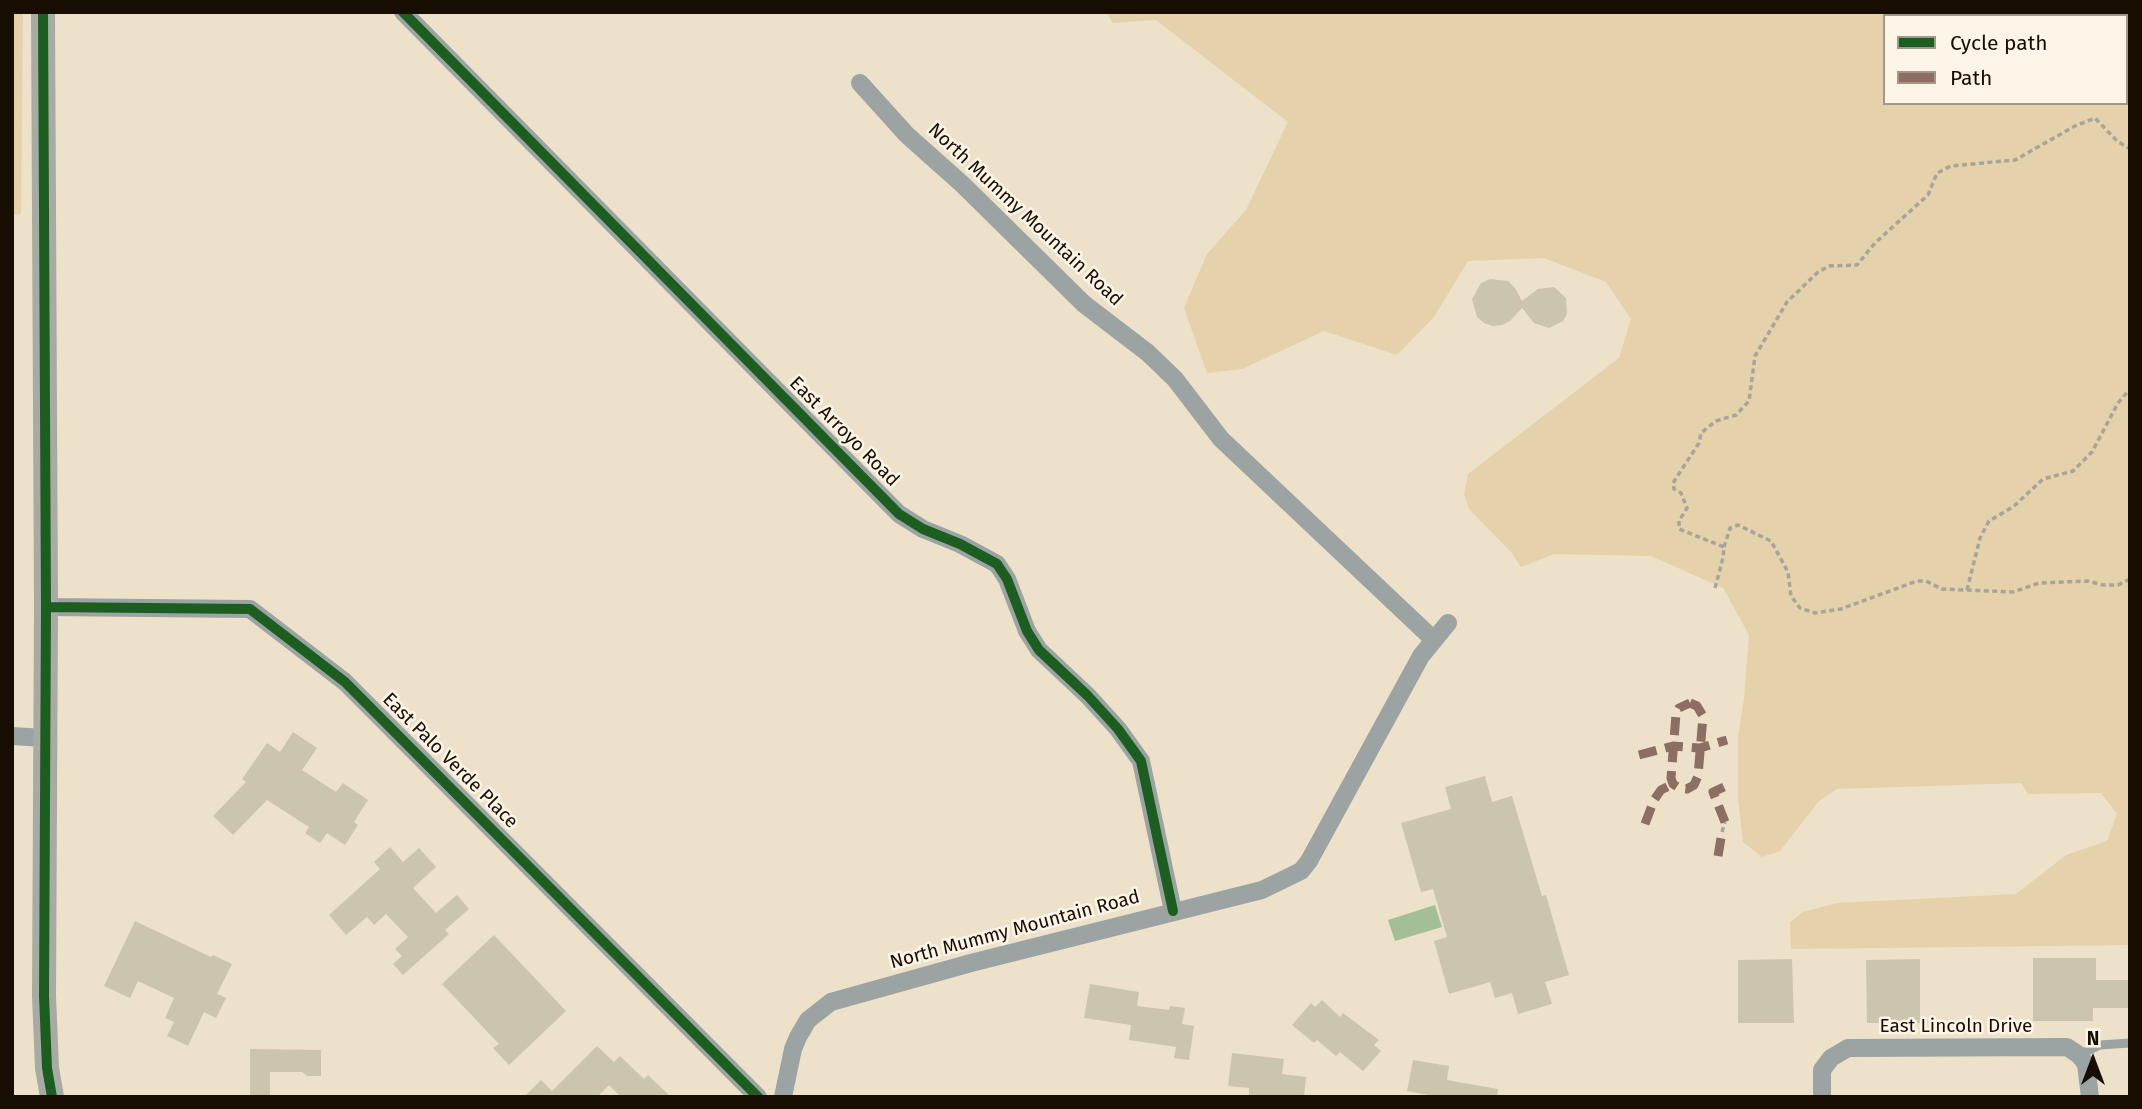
<!DOCTYPE html>
<style>
body{margin:0}
#map{position:relative;width:2142px;height:1109px;overflow:hidden;background:#ede1ca;font-family:"Fira Sans",sans-serif}
canvas{display:block}
.frame{position:absolute;inset:0;border:14px solid #170d00;pointer-events:none}
.legend{position:absolute;left:1883px;top:14px;width:245px;height:91px;box-sizing:border-box;background:#fcf5e7;border:2px solid #a0988b;margin:0;padding:9px 12px;list-style:none;font-size:21px;color:#170d00}
.legend li{display:flex;align-items:center;gap:14px;height:35px}
.legend b{width:35px;border:2px solid #a0988b}
.north{position:absolute;left:2058px;top:1025px;width:70px;height:70px;-webkit-text-stroke:5px #fcf5e7;paint-order:stroke;rotate:0deg;font-size:19px;font-weight:700;line-height:28px;text-align:center;color:#170d00}
.north::after{content:'';display:block;margin:auto;width:24px;height:32px;background:#170d00;clip-path:polygon(50% 0,100% 100%,50% 72%,0 100%)}
</style>
<div id="map">
<canvas width="2142" height="1109"></canvas>
<div class="frame"></div>
<ul class="legend">
<li><b style="height:9px;background:#1b5e20"></b>Cycle path</li>
<li><b style="height:9px;background:#8d6e63"></b>Path</li>
</ul>
<div class="north">N</div>
</div>
<script>
const c = document.querySelector('canvas').getContext('2d');
c.lineJoin = 'round';
function paint(path, color) {
  c.fillStyle = color;
  c.fill(path, 'evenodd');
}
function toPath(rows) {
  const path = new Path2D();
  for (const r of rows) {
    path.moveTo(r[0], r[1]);
    for (let i = 2; i < r.length; i += 2) path.lineTo(r[i], r[i + 1]);
  }
  return path;
}
function strokePath(path, color, width, dash) {
  c.strokeStyle = color;
  c.lineWidth = width;
  c.lineCap = dash ? 'butt' : 'round';
  c.setLineDash(dash || []);
  c.stroke(path);
}
function label(font, color, halo, rows, align = 'center') {
  c.font = font + ' "Fira Sans",sans-serif';
  c.lineWidth = 5;
  c.setLineDash([]);
  c.textBaseline = 'middle';
  c.strokeStyle = halo;
  c.fillStyle = color;
  for (const [text, x, y, turn = 0] of rows) {
    c.save();
    c.translate(x, y);
    c.rotate((+turn || 0) * Math.PI / 180);
    c.textAlign = isNaN(turn) ? turn : align;
    if (halo) c.strokeText(text, 0, 0);
    c.fillText(text, 0, 0);
    c.restore();
  }
}
const green = toPath([
 [12,12,23,12,21,214,12,215],
 [1106,12,2130,12,2130,945,1791,949,1790,922,1803,912,1837,903,2016,894,2066,855,2107,841,2117,814,2101,793,2028,794,2021,783,1837,789,1819,801,1780,851,1762,857,1743,842,1738,799,1738,737,1744,699,1749,635,1723,588,1651,556,1554,554,1521,567,1511,552,1469,509,1464,494,1468,474,1619,358,1631,319,1606,282,1544,258,1468,261,1434,317,1397,355,1324,331,1242,369,1207,373,1184,308,1207,254,1246,210,1288,122,1156,20,1113,23],
 [1885,16,2126,16,2126,103,1885,103]
]);
const water = toPath([
 [1435,905,1442,927,1395,941,1388,920]
]);
const building = toPath([
 [1490,279,1508,281,1515,288,1522,301,1538,289,1554,287,1566,298,1567,314,1563,321,1549,328,1534,323,1522,308,1510,321,1502,325,1493,326,1484,323,1477,317,1472,299,1481,283],
 [293,732,317,748,302,770,336,792,343,783,368,800,354,822,358,825,345,845,327,833,320,843,305,833,309,827,267,800,233,835,213,816,246,782,242,779,267,743,280,752],
 [1485,776,1492,802,1512,796,1542,896,1546,895,1569,975,1545,982,1552,1004,1518,1014,1512,993,1495,998,1490,982,1449,994,1434,941,1447,937,1433,889,1421,892,1401,823,1451,809,1445,787],
 [390,847,403,862,419,848,436,867,413,888,436,913,457,895,469,909,445,930,449,934,403,975,393,964,402,956,395,949,408,937,386,914,374,925,367,917,346,935,329,915,380,869,374,862],
 [135,921,211,957,213,955,232,964,217,994,226,998,216,1018,204,1012,188,1046,167,1036,174,1022,165,1018,174,998,138,981,130,998,104,986],
 [494,935,566,1011,509,1065,493,1048,499,1044,442,984],
 [2033,958,2096,958,2096,980,2130,980,2130,1008,2093,1008,2093,1021,2033,1021],
 [1792,959,1794,1023,1738,1023,1738,960],
 [1920,959,1920,1023,1867,1023,1866,960],
 [1090,984,1139,992,1137,1006,1169,1010,1170,1006,1185,1008,1182,1024,1194,1026,1189,1060,1174,1058,1176,1047,1129,1040,1131,1025,1084,1018],
 [1322,1000,1340,1017,1343,1013,1379,1040,1374,1045,1381,1051,1363,1071,1340,1052,1336,1056,1317,1040,1314,1043,1292,1025,1311,1003,1315,1007],
 [597,1046,614,1062,620,1056,644,1079,648,1075,671,1097,621,1097,609,1085,597,1097,524,1097,541,1080,552,1091],
 [250,1049,321,1050,321,1076,307,1076,302,1072,270,1072,270,1097,250,1097],
 [1232,1053,1284,1059,1282,1074,1306,1077,1304,1097,1249,1097,1249,1088,1228,1086],
 [1413,1060,1449,1066,1447,1080,1498,1089,1497,1097,1439,1097,1407,1091]
]);
const path = toPath([
 [1724,547,1730,528,1738,525,1771,541,1788,572,1791,596,1800,608,1815,613,1841,609,1917,581,1926,581,1942,589,2013,592,2039,583,2088,581,2103,585,2118,585,2130,579],
 [1715,588,1723,558,1724,547,1679,529,1679,521,1687,508,1681,493,1674,489,1673,483,1699,443,1701,433,1716,421,1736,415,1749,401,1755,356,1787,302,1818,272,1829,266,1857,265,1875,243,1928,195,1937,173,1951,166,2015,160,2075,126,2095,118,2117,141,2130,149],
 [1967,590,1980,538,1989,521,2013,507,2043,479,2073,471,2092,452,2118,403,2130,389],
 [1722,832,1725,822]
]);
const lane = toPath([
 [2079,1055,2100,1045,2130,1043]
]);
const street = toPath([
 [403,12,899,514,923,529,960,544,997,564,1007,579,1027,631,1039,650,1088,696,1118,729,1141,761,1173,911],
 [860,83,907,135,962,184,1084,304,1148,353,1175,379,1221,439,1434,640],
 [46,607,250,609,345,682,758,1097],
 [12,736,44,738],
 [783,1097,793,1049,798,1037,808,1020,831,1002,971,963,1262,890,1301,871,1309,861,1421,656,1448,623],
 [1822,1097,1822,1070,1831,1058,1848,1048,2067,1047,2079,1055,2086,1064,2090,1097]
]);
const secondary = toPath([
 [43,12,46,607,44,996,47,1068,52,1097]
]);
const quiet = toPath([
 [1690,703,1697,706,1703,716,1698,776,1694,785,1687,789,1679,788,1673,784,1671,778,1676,714,1679,708,1690,703],
 [1639,755,1673,746,1700,748,1727,740],
 [1724,787,1713,792,1725,822],
 [1645,824,1654,800,1661,790,1673,784],
 [1718,856,1722,832]
]);
const cycleway = toPath([
 [43,12,46,607,44,996,47,1068,52,1097],
 [403,12,899,514,923,529,960,544,997,564,1007,579,1027,631,1039,650,1088,696,1118,729,1141,761,1173,911],
 [46,607,250,609,345,682,758,1097]
]);
const streetNames = [
 ["North Mummy Mountain Road",1025,215,43],
 ["East Arroyo Road",844,432,45],
 ["East Palo Verde Place",450,761,45],
 ["North Mummy Mountain Road",1015,930,-15],
 ["East Lincoln Drive",1956,1027]
];
paint(green, '#e5d1aa');
paint(water, '#a3bf98');
paint(building, '#cbc5ae');
strokePath(path, '#a5a59c', 3.5, [5, 3.5]);
strokePath(lane, '#9ba4a2', 9);
strokePath(street, '#9ba4a2', 18);
strokePath(secondary, '#a7aba3', 24);
strokePath(quiet, '#8d6e63', 9, [18, 9]);
strokePath(cycleway, '#1b5e20', 10);
label('19px', '#170d00', '#fcf5e7', streetNames);
</script>
